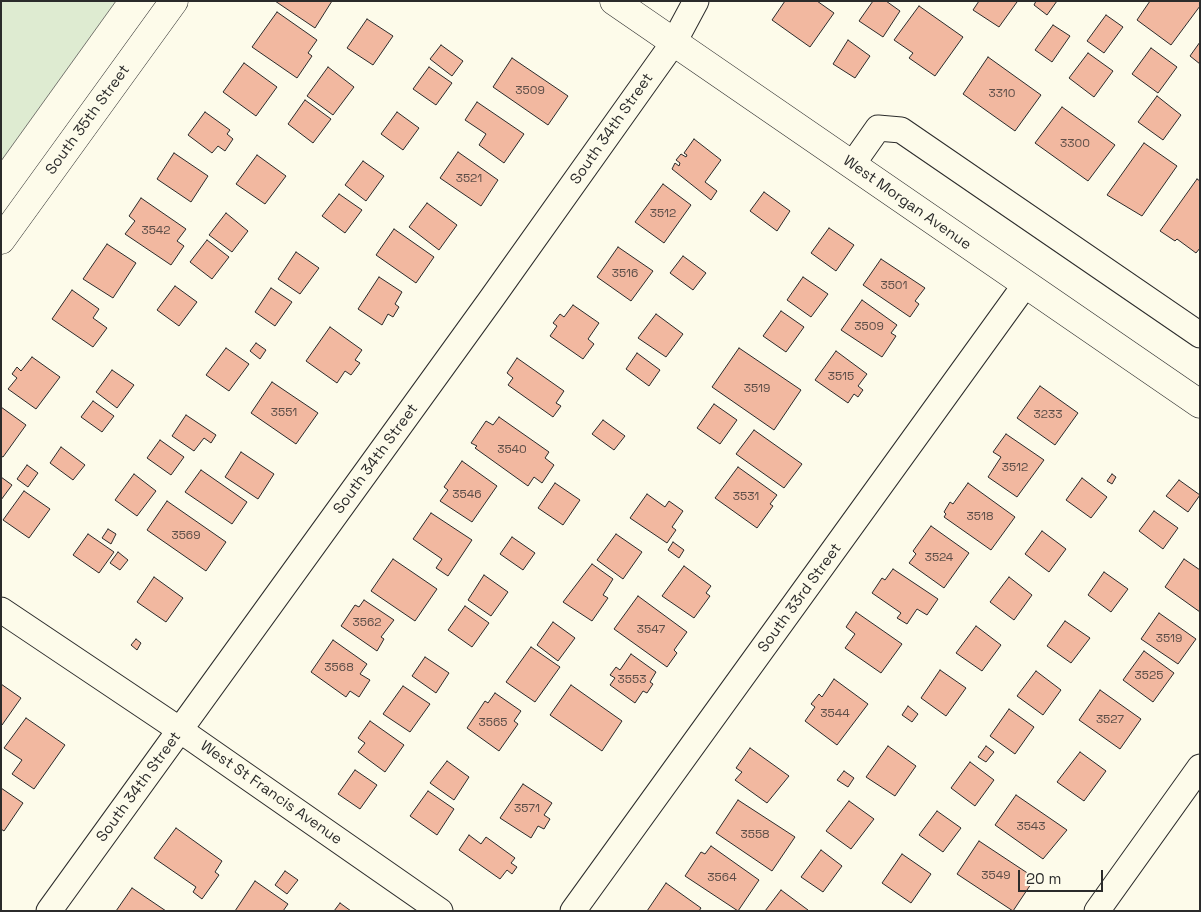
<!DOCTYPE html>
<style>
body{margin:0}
#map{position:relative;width:1201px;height:912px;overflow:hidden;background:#fdfbea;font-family:"Space Grotesk",sans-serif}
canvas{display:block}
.frame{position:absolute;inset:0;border:2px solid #2b2b2b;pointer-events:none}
.scale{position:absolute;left:1018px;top:870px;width:85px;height:22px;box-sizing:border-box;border:2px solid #2b2b2b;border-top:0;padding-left:6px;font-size:15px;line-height:18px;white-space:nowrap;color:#2b2b2b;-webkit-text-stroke:4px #fdfbea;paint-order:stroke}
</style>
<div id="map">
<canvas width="1201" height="912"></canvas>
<div class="frame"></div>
<div class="scale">20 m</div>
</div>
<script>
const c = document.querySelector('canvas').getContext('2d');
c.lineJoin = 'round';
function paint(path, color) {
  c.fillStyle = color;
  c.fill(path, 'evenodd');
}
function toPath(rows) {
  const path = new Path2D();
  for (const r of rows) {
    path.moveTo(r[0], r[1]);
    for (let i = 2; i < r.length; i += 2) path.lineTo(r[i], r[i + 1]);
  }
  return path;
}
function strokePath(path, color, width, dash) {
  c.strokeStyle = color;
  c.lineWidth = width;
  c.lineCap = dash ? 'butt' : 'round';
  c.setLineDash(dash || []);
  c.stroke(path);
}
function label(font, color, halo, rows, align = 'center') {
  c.font = font + ' "Space Grotesk",sans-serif';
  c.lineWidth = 4;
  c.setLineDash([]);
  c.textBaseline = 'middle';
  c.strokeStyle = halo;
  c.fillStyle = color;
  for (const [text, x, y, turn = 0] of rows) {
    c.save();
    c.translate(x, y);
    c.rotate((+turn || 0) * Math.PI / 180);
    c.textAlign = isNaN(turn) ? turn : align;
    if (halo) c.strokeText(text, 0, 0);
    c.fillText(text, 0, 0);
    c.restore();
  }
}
const green = toPath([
 [1,1,116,1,1,161,1,1]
]);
const building = toPath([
 [275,1,332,1,315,28,275,1],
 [785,1,817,1,834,13,810,47,772,20,785,1],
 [873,1,886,1,900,11,883,37,859,21,873,1],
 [979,1,1015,1,1017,2,999,27,973,10,979,1],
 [1036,1,1057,1,1047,15,1034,5,1036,1],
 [1150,1,1200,1,1200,6,1171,45,1137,20,1150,1],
 [919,6,963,37,935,76,909,58,913,53,894,40,919,6],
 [277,12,317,40,308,53,312,56,297,78,252,47,277,12],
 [1106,15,1123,27,1104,53,1087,41,1106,15],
 [367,19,393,36,373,65,347,48,367,19],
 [1053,25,1070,36,1052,62,1035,50,1053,25],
 [848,40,870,56,855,78,833,64,848,40],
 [1200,42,1200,64,1190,56,1200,42],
 [441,45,463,61,452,76,430,59,441,45],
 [1151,48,1177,67,1158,93,1132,74,1151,48],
 [1088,53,1113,71,1094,97,1069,78,1088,53],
 [988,57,1041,95,1015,131,963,94,988,57],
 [512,58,568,96,548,125,493,87,512,58],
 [244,63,277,87,256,116,223,92,244,63],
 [328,67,354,87,333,115,307,96,328,67],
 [429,67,452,83,436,105,413,89,429,67],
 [1157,96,1181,115,1163,140,1138,122,1157,96],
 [305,100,331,119,313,143,288,124,305,100],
 [477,102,524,134,504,163,479,145,486,134,465,120,477,102],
 [1062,107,1115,145,1088,181,1035,143,1062,107],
 [205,112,230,130,227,134,233,139,225,151,218,146,212,153,188,135,205,112],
 [397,112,419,128,403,150,381,134,397,112],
 [694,139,721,160,705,182,717,191,711,200,672,169,675,163,679,166,680,163,676,160,681,154,686,157,687,155,684,153,694,139],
 [1144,143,1177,166,1142,216,1107,195,1144,143],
 [458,152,498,180,481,206,440,178,458,152],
 [174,153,208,176,191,202,157,179,174,153],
 [257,155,286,176,265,204,236,184,257,155],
 [363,161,384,176,366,201,345,185,363,161],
 [1197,179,1200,181,1200,248,1196,253,1177,239,1175,241,1160,231,1197,179],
 [663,184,691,205,664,243,635,222,663,184],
 [764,192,790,211,777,231,750,211,764,192],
 [339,194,362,210,345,233,322,216,339,194],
 [141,198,186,229,177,241,184,246,171,265,125,234,135,221,129,216,141,198],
 [427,203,457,225,439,250,409,227,427,203],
 [226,213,248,231,232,252,209,235,226,213],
 [829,228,854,245,836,271,811,253,829,228],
 [394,229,434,257,416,283,376,255,394,229],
 [207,240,229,257,212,279,190,262,207,240],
 [107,244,136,263,113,298,83,279,107,244],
 [618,247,653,271,631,301,597,277,618,247],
 [296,252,319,268,300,294,278,279,296,252],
 [683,256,706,273,693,290,670,273,683,256],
 [881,259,925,288,915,301,919,304,910,317,863,285,881,259],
 [379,277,402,292,395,304,399,307,393,317,388,314,382,325,358,309,379,277],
 [803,277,828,294,811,317,787,300,803,277],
 [175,286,197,302,179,326,157,310,175,286],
 [271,288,292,302,275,326,255,312,271,288],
 [72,290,99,309,93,318,107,328,93,347,52,319,72,290],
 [862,300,897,325,891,333,896,336,882,357,841,330,862,300],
 [573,305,599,323,588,339,594,344,583,359,550,336,557,326,553,323,560,314,564,317,573,305],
 [781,311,804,327,786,352,763,336,781,311],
 [656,314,683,334,666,357,638,338,656,314],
 [330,327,362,350,355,360,360,363,351,375,345,371,337,383,306,361,330,327],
 [256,343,266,350,260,359,250,351,256,343],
 [226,348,249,364,229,391,206,375,226,348],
 [739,348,801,390,774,430,712,387,739,348],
 [836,351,867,374,858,386,863,390,858,397,854,394,848,403,815,380,836,351],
 [637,353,660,370,649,386,626,369,637,353],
 [32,357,60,377,36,409,8,389,17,378,12,374,17,367,21,371,32,357],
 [517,358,564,391,556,403,561,406,553,417,508,385,513,378,507,373,517,358],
 [112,370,134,385,117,408,96,392,112,370],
 [272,382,318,413,296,444,251,413,272,382],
 [1040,386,1078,413,1055,445,1017,418,1040,386],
 [93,401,114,416,102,432,81,417,93,401],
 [714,404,737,420,720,444,697,428,714,404],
 [1,407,26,425,3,457,1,456,1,407],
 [186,415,216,435,211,443,204,438,194,451,172,436,186,415],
 [499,417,549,452,545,458,554,465,542,483,534,477,528,486,475,448,477,446,471,443,486,421,493,425,499,417],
 [603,420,625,436,614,450,592,434,603,420],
 [754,430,802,464,784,488,736,454,754,430],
 [1006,434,1044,460,1017,497,988,477,1001,457,993,452,1006,434],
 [160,440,184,457,171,475,147,458,160,440],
 [61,447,85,465,73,480,50,463,61,447],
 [241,452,274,474,258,499,225,477,241,452],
 [462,461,497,486,472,522,440,501,448,490,444,487,462,461],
 [27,465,38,473,28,487,17,479,27,465],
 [738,467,777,495,770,504,773,506,757,528,715,498,738,467],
 [201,470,247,502,232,524,185,492,201,470],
 [134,474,156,491,137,516,115,500,134,474],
 [1112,474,1116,477,1112,484,1107,481,1112,474],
 [1,477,12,485,1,500,1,477],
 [1082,478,1107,497,1091,518,1066,500,1082,478],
 [1179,480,1200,495,1188,512,1166,496,1179,480],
 [555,483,580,500,563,525,538,508,555,483],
 [968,483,1015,517,991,550,944,517,946,514,944,512,950,502,953,504,968,483],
 [24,491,50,509,29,538,3,520,24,491],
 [647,494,665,507,669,501,683,511,672,527,676,530,667,543,630,518,647,494],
 [167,501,226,542,206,571,147,530,167,501],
 [1154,511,1178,528,1163,549,1139,531,1154,511],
 [431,513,472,540,448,576,436,568,442,559,413,539,431,513],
 [931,526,969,553,944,588,909,563,916,554,913,551,931,526],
 [108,529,116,534,111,544,102,538,108,529],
 [1042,531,1066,549,1049,572,1025,554,1042,531],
 [88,534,114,552,99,573,73,555,88,534],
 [616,534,642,552,623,579,597,560,616,534],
 [512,537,535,553,523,570,500,554,512,537],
 [673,542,684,550,679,558,668,550,673,542],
 [118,552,128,560,120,570,110,563,118,552],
 [393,559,437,589,415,621,371,591,393,559],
 [1184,559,1200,570,1200,612,1165,587,1184,559],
 [592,564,613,579,603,595,608,598,592,621,563,602,592,564],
 [684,566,711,586,706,593,710,596,694,618,662,596,684,566],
 [893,569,938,599,927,615,917,609,907,624,897,618,901,613,872,593,882,578,885,580,893,569],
 [1104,572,1128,589,1111,612,1088,595,1104,572],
 [484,575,508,592,491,616,468,600,484,575],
 [154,577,183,598,166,622,137,602,154,577],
 [1009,577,1032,595,1014,620,990,602,1009,577],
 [638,596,687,632,674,650,677,653,667,667,614,629,638,596],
 [364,600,394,620,381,637,384,639,377,651,341,626,355,605,359,607,364,600],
 [465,606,489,623,472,647,448,630,465,606],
 [856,612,902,644,881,673,845,648,855,634,846,627,856,612],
 [1159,613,1196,639,1178,664,1141,639,1159,613],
 [1065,621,1090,638,1071,663,1047,646,1065,621],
 [553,622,575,638,558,661,537,645,553,622],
 [976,626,1001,645,982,671,956,653,976,626],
 [136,639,141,643,137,650,131,645,136,639],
 [333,640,367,664,360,674,370,680,359,697,350,691,346,697,311,672,333,640],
 [531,647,560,667,535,702,506,682,531,647],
 [1144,651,1174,673,1153,702,1123,680,1144,651],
 [631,654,656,672,650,682,653,684,647,693,643,691,635,703,610,685,615,678,610,675,616,667,620,670,631,654],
 [425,657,449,673,436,693,412,676,425,657],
 [940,670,966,688,946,716,921,698,940,670],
 [1036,671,1061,690,1043,715,1017,696,1036,671],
 [834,679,868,704,837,745,805,721,815,707,811,704,819,694,822,697,834,679],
 [1,684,21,698,2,725,1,724,1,684],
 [571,685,622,721,602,751,550,715,571,685],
 [403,686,430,704,410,732,383,714,403,686],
 [1100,690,1141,719,1120,749,1079,720,1100,690],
 [495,693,521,711,514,721,518,724,499,751,467,728,485,701,488,703,495,693],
 [908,706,918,714,912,722,902,715,908,706],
 [1009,709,1034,727,1015,754,990,736,1009,709],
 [26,718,65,745,34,789,12,774,22,760,4,748,26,718],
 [370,721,404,745,385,772,358,752,365,743,358,738,370,721],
 [888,746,916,766,895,796,866,777,888,746],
 [986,746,994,752,986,762,978,757,986,746],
 [750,748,789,776,767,803,735,780,742,772,736,768,750,748],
 [1080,752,1106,771,1084,801,1057,782,1080,752],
 [447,761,469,777,454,800,430,783,447,761],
 [970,762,994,780,975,806,951,788,970,762],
 [355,770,377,785,360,809,338,794,355,770],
 [844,771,854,778,848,787,837,780,844,771],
 [523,784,552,803,544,815,550,819,544,829,538,826,531,838,500,818,523,784],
 [1,788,23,803,4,831,1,829,1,788],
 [428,791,454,809,437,835,410,816,428,791],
 [1016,795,1067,830,1043,859,995,825,1016,795],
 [738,800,795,837,772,871,716,833,738,800],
 [849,801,874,819,851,849,826,831,849,801],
 [937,811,961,828,943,852,919,835,937,811],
 [176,828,222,861,215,872,219,875,202,899,193,892,196,887,154,858,176,828],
 [469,835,481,844,486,837,515,858,511,863,517,867,512,874,507,870,500,879,459,850,469,835],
 [979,841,1035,878,1013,911,957,874,979,841],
 [711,846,759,880,738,911,685,876,701,852,705,854,711,846],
 [821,850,842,866,823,892,801,877,821,850],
 [902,854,931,874,911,903,882,883,902,854],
 [285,871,298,880,287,894,275,885,285,871],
 [255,881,288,904,283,911,235,911,255,881],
 [666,883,701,908,699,911,647,911,666,883],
 [132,888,166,911,116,911,132,888],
 [781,890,808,910,808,911,765,911,781,890],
 [340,903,351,911,334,911,340,903]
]);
const street = toPath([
 [852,165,878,128,901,130,1200,335],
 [1,610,180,730,440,911],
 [49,911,492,298,674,42,696,1],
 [573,911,1025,285],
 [1097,911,1200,767]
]);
const secondary = toPath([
 [614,1,1200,404],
 [1,240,174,1]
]);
const numberNames = [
 ["3509",530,91],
 ["3310",1002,94],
 ["3300",1075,144],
 ["3521",469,179],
 ["3512",663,214],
 ["3542",156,231],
 ["3516",625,274],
 ["3501",894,286],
 ["3509",869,327],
 ["3515",841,377],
 ["3519",757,389],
 ["3551",284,413],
 ["3233",1048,415],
 ["3540",512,450],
 ["3512",1015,468],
 ["3546",467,495],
 ["3531",746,497],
 ["3518",980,517],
 ["3569",186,536],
 ["3524",939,558],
 ["3562",367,623],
 ["3547",651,630],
 ["3519",1169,639],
 ["3568",339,668],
 ["3525",1149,676],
 ["3553",632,680],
 ["3544",835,714],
 ["3527",1110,720],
 ["3565",493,723],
 ["3571",527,809],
 ["3543",1031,827],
 ["3558",755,835],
 ["3549",996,876],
 ["3564",722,878]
];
const streetNames = [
 ["South 35th Street",88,120,-54],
 ["South 34th Street",612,129,-55],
 ["West Morgan Avenue",907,203,35],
 ["South 34th Street",376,459,-54],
 ["South 33rd Street",800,598,-54],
 ["South 34th Street",139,787,-54],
 ["West St Francis Avenue",271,793,35]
];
paint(green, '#deebd1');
strokePath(green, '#74746e', 1);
paint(building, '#f2b8a0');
strokePath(building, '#2b2b2b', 1);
strokePath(street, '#2b2b2b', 27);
strokePath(secondary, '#2b2b2b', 29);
strokePath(street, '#fdfbea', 25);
strokePath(secondary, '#fdfbea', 28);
label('12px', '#5d4e48', null, numberNames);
label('15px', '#2b2b2b', '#fdfbea', streetNames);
</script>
